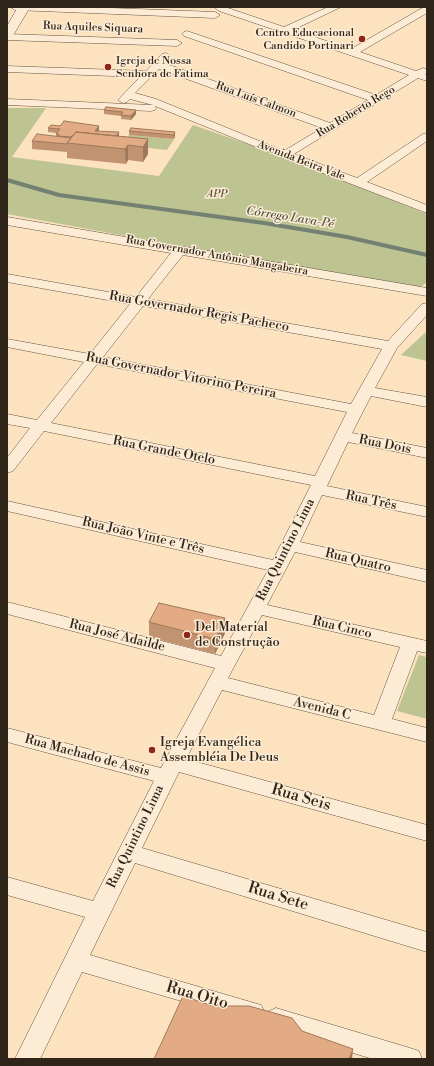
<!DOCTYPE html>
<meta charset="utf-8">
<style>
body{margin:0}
#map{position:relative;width:434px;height:1066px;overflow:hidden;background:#fce2bf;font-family:"Libre Bodoni",serif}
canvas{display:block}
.frame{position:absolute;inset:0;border:8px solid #2f2519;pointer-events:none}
</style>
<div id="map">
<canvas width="434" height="1066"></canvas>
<div class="frame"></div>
</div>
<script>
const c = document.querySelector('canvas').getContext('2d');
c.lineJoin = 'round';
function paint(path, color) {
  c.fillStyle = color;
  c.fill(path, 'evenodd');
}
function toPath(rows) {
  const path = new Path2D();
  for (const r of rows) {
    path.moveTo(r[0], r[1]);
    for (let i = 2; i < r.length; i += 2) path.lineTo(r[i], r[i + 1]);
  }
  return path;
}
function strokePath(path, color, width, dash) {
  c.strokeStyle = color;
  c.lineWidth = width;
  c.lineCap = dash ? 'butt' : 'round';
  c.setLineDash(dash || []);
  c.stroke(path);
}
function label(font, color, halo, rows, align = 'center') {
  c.font = font + ' "Libre Bodoni",serif';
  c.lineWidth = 3;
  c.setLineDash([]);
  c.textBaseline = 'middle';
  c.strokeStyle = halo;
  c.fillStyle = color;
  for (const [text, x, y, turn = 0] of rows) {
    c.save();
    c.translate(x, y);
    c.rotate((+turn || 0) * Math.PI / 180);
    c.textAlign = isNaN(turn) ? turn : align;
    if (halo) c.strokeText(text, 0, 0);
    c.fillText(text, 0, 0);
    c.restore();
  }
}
const green = toPath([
 [7,108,46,108,12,157,159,176,193,125,285,157,427,214,427,282,417,290,7,214],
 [129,135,174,139,167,150,122,145],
 [427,331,427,361,401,355],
 [419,655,427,657,427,719,397,711]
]);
const stream = toPath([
 [7,180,59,195,264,223,347,237,427,255]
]);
const minor = toPath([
 [10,7,85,7,215,12,220,15,215,18,15,10,10,7],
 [214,7,225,7,284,27,328,7,341,7,293,30,351,49,424,7,427,7,427,13,360,52,416,71,423,68,427,69,427,73,425,74,427,75,427,81,418,78,294,154,357,178,423,134,427,133,427,141,367,182,427,205,427,213,281,157,155,106,156,108,155,110,151,111,7,105,7,99,153,105,130,99,127,102,123,103,118,100,140,77,7,72,7,66,146,71,162,54,166,53,171,56,164,63,330,123,368,100,184,36,182,34,184,32,187,31,376,95,409,75,219,11,214,7],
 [159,69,322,128,284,151,156,99,135,93,159,69],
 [7,34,177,40,182,43,177,46,7,40,7,34],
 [7,217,427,288,427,296,183,255,148,299,388,341,422,304,427,303,427,315,397,348,375,388,427,397,427,407,371,396,352,433,427,448,427,458,348,442,327,486,427,507,427,517,322,495,300,542,427,570,427,582,295,552,267,605,427,641,427,653,417,651,392,719,427,728,427,742,222,690,186,759,427,825,427,841,179,772,142,848,427,932,427,952,135,863,90,955,261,1005,265,1012,261,1019,253,1022,82,972,40,1059,15,1059,85,917,7,895,7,877,93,901,154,781,7,742,7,728,161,768,215,668,7,614,7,602,221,656,268,570,7,511,7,501,273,560,311,485,44,431,13,471,7,473,7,458,30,428,7,424,7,414,37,420,84,362,7,347,7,339,90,354,130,304,7,282,7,274,136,297,171,253,7,225,7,217],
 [143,306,382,349,351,404,103,357,143,306],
 [97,364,347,412,315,476,51,423,97,364],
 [262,615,400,647,374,715,228,678,262,615],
 [276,1008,410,1048,419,1051,422,1059,373,1059,276,1030,267,1026,264,1019,267,1012,276,1008]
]);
const tertiary = toPath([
 [18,7,30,7,11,39,7,40,7,26,18,7]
]);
const wall = toPath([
 [106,107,136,114,131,120,121,119,121,116,104,114,104,110],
 [48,128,99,130,98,131,119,136,148,139,148,154,143,162,128,160,126,164,67,158,67,152,32,149,32,141,56,136,56,133,48,132],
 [129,131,175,132,175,136,174,139,129,135],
 [225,618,225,633,215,654,149,637,149,622]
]);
const shadedWall = toPath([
 [136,110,136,114,131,120,131,116],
 [99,126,99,130,95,135,95,131],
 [119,132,119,136,111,148,111,143],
 [175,132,175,136,174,139,174,135],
 [148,139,148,154,143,162,143,147],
 [128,145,128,160,126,164,125,149],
 [225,618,225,633,215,654,215,639],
 [353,1049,352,1059,349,1059]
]);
const building = toPath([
 [106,107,136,110,131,116,121,115,123,112,104,110,106,107],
 [64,121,99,126,95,131,119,132,116,136,76,132,71,137,58,136,59,134,56,134,60,129,48,128,51,125,60,126,64,121],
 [131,128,175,132,174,135,129,131,131,128],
 [76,132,148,139,143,147,128,145,125,149,67,143,76,132],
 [37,134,71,138,67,143,67,144,32,141,37,134],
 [159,603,225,618,215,639,149,622,159,603],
 [183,996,213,1006,249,1006,292,1018,302,1031,353,1049,349,1059,154,1059,183,996]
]);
const markers = [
 [362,39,4,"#8f2418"],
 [108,67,4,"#8f2418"],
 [187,635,4,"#8f2418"],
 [152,750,4,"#8f2418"]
];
const farStreetnames = [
 ["Rua Aquiles Siquara",93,28,2],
 ["Rua Luís Calmon",256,100,20],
 ["Rua Roberto Rego",356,112,-31],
 ["Avenida Beira Vale",301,161,21],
 ["Rua Governador Antônio Mangabeira",217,256,10]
];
const farPoinames = [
 ["Centro Educacional",354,33],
 ["Candido Portinari",354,46],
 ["Igreja de Nossa",116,61,"left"],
 ["Senhora de Fatima",116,74,"left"]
];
const farParknames = [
 ["APP",217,194]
];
const farWaternames = [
 ["Córrego Lava-Pé",290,218,9]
];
const streetNames = [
 ["Rua Governador Regis Pacheco",199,312,10],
 ["Rua Governador Vitorino Pereira",181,376,11],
 ["Rua Dois",385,445,11],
 ["Rua Grande Otelo",164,451,11],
 ["Rua Três",371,501,12],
 ["Rua João Vinte e Três",143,536,13],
 ["Rua Quintino Lima",286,550,-63],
 ["Rua Quatro",358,561,13],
 ["Rua Cinco",342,628,13],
 ["Rua José Adailde",117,636,14],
 ["Avenida C",322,709,14],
 ["Rua Machado de Assis",87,756,15],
 ["Rua Quintino Lima",136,837,-64]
];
const poiNames = [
 ["Del Material",195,628],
 ["de Construção",195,643],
 ["Igreja Evangélica",160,743],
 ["Assembléia De Deus",160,758]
];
const nearStreetnames = [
 ["Rua Seis",301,798,16],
 ["Rua Sete",278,897,17],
 ["Rua Oito",197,996,16]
];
paint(green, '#bec392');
strokePath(stream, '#738172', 4);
strokePath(minor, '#625442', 1);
strokePath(tertiary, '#625442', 1);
paint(minor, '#fdecd5');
paint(tertiary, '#fdecd5');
paint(wall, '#c29371');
paint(shadedWall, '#9e785c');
paint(building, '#e2ab83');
strokePath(building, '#9e785c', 1);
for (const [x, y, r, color] of markers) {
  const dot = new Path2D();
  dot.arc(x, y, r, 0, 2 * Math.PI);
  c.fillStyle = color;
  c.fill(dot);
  strokePath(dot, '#fdecd5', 1.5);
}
label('11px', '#2f2519', '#fdecd5', farStreetnames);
label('11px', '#2f2519', '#fdecd5', farPoinames, 'right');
label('italic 11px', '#5a543d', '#fdecd5', farParknames);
label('italic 12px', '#515346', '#fdecd5', farWaternames);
label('13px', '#2f2519', '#fdecd5', streetNames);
label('13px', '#2f2519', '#fdecd5', poiNames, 'left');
label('16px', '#2f2519', '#fdecd5', nearStreetnames);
</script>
